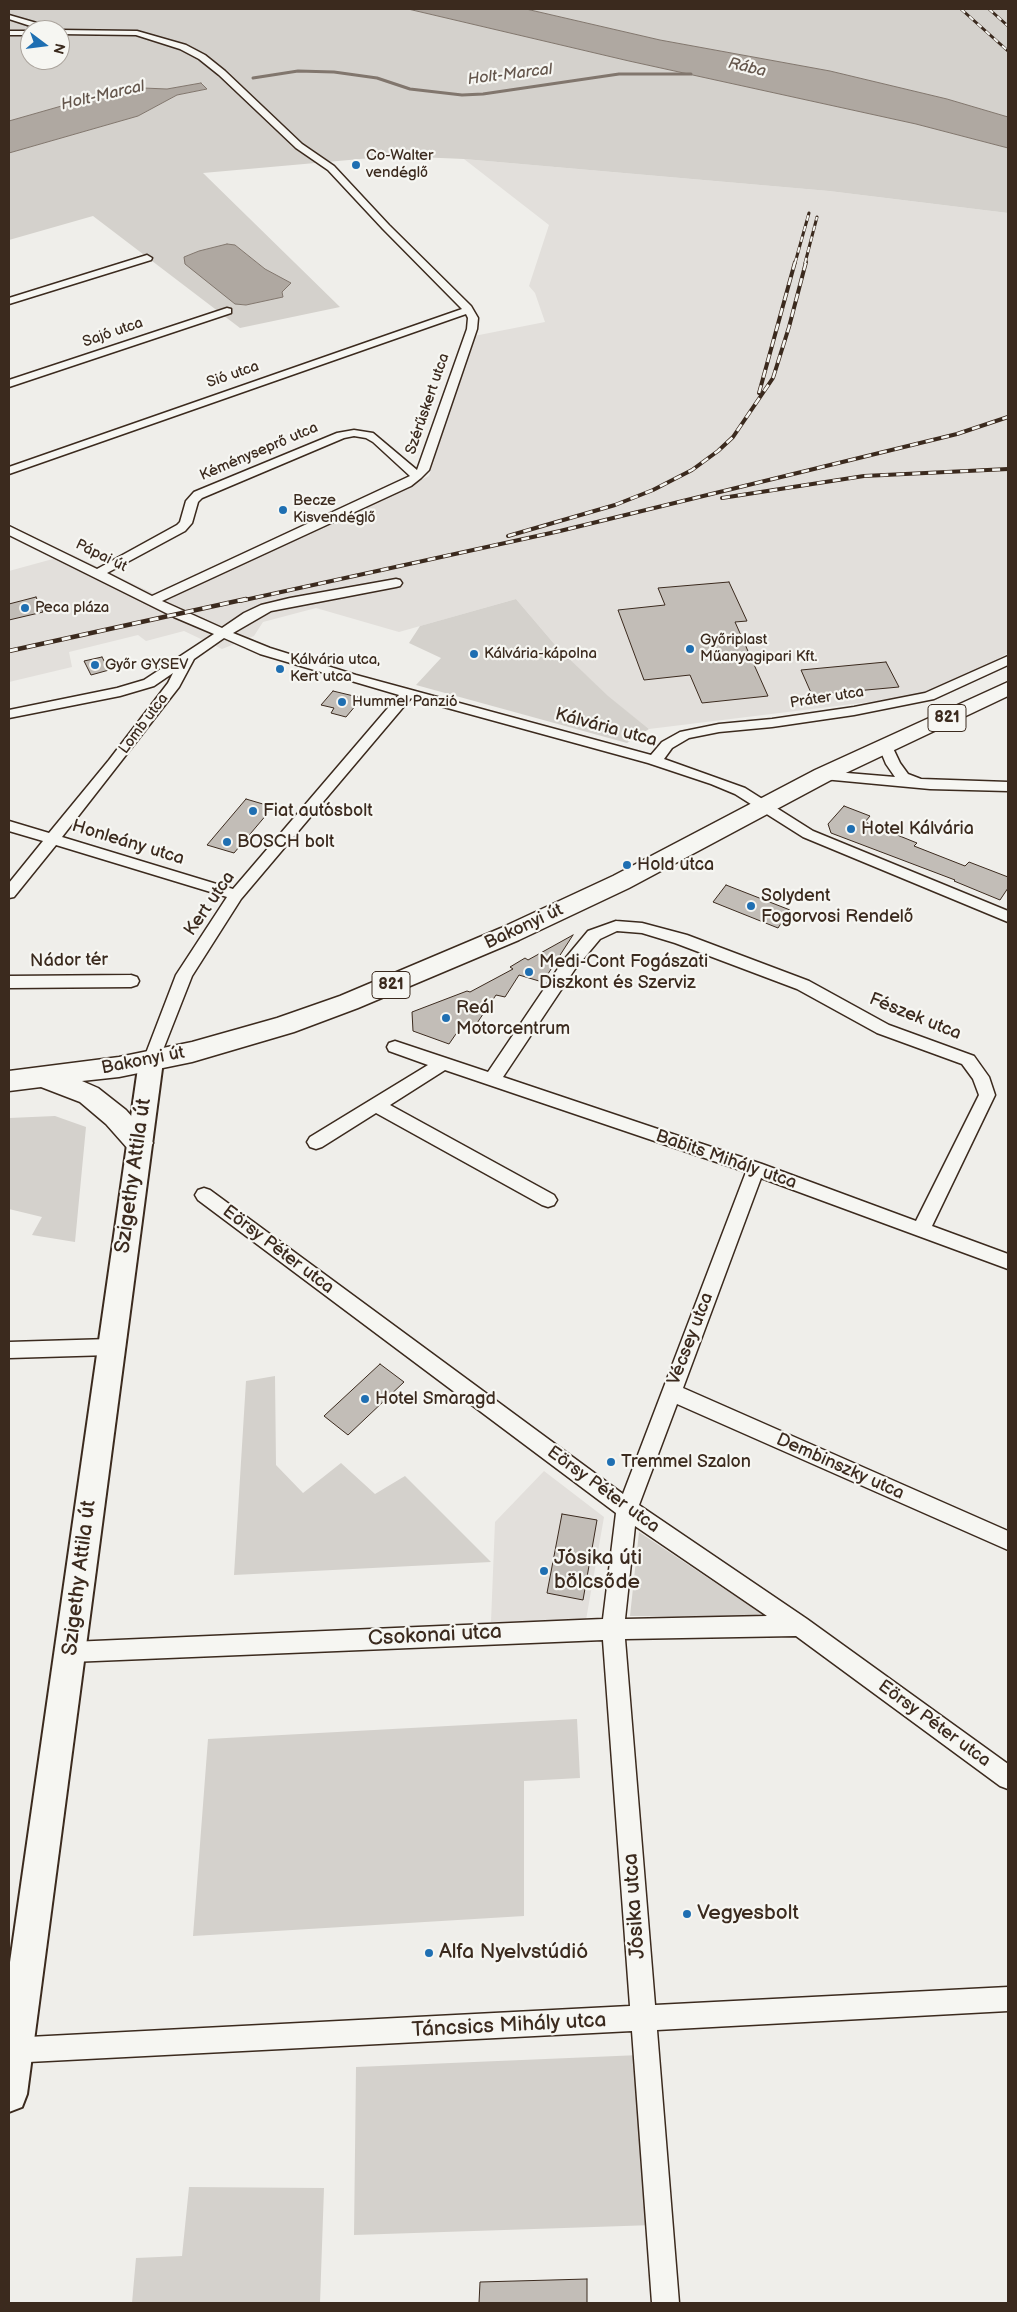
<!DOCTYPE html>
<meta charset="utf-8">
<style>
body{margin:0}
#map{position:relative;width:1017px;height:2312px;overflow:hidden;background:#efeeea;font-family:"Balsamiq Sans",sans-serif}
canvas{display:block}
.frame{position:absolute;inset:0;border:10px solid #3b2a1e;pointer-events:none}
.north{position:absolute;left:20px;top:20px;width:50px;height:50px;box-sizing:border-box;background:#f6f6f2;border:1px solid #aba49d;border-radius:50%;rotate:105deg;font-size:14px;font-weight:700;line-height:20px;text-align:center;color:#3b2a1e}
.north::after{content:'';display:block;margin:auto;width:18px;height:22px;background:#1f6fb2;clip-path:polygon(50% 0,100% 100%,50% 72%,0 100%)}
</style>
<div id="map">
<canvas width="1017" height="2312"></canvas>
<div class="frame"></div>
<div class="north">N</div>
</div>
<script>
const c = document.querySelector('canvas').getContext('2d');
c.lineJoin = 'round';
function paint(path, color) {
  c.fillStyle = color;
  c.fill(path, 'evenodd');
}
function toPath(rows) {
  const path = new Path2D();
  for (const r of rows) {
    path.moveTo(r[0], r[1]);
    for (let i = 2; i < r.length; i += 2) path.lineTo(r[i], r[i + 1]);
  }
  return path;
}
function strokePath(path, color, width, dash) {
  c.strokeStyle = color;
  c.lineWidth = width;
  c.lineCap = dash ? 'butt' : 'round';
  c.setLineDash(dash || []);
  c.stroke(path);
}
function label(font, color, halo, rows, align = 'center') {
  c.font = font + ' "Balsamiq Sans",sans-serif';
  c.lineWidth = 4.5;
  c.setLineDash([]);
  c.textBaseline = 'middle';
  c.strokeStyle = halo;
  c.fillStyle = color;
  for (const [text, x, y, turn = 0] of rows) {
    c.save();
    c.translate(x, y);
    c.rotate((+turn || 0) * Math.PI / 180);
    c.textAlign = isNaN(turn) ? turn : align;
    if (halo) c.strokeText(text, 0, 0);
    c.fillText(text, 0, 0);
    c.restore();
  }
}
const built = toPath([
 [464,159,829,191,1008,213,1008,653,964,678,910,697,649,729,608,697,556,646,516,599,399,632,316,608,263,622,254,636,222,649,184,631,146,641,138,635,69,652,72,667,9,682,9,571,71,554,165,599,429,476,474,336,545,322,535,293,529,286,549,225],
 [544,1471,604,1517,586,1620,491,1622,495,1522]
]);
const green = toPath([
 [9,9,408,9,629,61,916,124,1008,148,1008,213,829,191,464,159,394,156,203,173,340,307,240,328,93,216,9,240,9,153,138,116,177,95,207,89,202,83,167,89,143,88,79,101,9,121],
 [30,30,60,30,60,60,30,60],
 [227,244,235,245,265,269,290,283,281,292,282,297,246,305,235,304,184,257,200,251],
 [526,9,1008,9,1008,117,947,99,830,71,660,40],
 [516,599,556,646,608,696,649,729,627,743,416,685,441,658,409,643,420,626],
 [55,1116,86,1127,75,1242,32,1235,42,1217,9,1209,9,1118],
 [275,1376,276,1465,303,1493,341,1463,375,1494,405,1476,491,1562,234,1575,246,1381],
 [639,1532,768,1618,630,1616],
 [577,1719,580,1778,524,1781,524,1916,193,1936,208,1739],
 [640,2055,654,2225,354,2235,356,2067],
 [189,2187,324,2188,320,2303,132,2303,136,2258,182,2256]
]);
const water = toPath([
 [408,9,526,9,660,40,830,71,947,99,1008,117,1008,148,916,124,629,61,408,9],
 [201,83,207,89,177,95,138,116,9,153,9,121,79,101,143,88,167,89,201,83],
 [227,244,235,245,265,269,291,283,282,292,283,297,246,305,235,304,185,264,184,257,199,251,227,244]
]);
const stream = toPath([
 [253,78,298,71,334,72,377,78,410,89,462,95,483,94,619,74,691,74]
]);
const building = toPath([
 [729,582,747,621,735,622,768,696,702,703,690,675,644,680,618,610,665,605,658,588,729,582],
 [36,597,43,612,9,620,9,604,36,597],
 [102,657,109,670,91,675,84,661,102,657],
 [886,662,899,687,812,695,801,670,886,662],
 [333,691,362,698,346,717,331,713,334,708,321,705,333,691],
 [246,799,273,807,234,853,207,845,246,799],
 [844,806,870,816,865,822,917,843,914,846,965,866,969,862,1008,877,1008,888,1000,900,954,881,955,880,831,833,828,824,844,806],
 [726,885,790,910,778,928,713,902,726,885],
 [573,935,546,977,541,976,539,981,519,975,505,997,496,995,475,1026,467,1024,458,1031,449,1044,413,1031,412,1012,467,991,470,992,513,969,510,967,525,958,528,960,573,935],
 [380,1364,404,1382,348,1435,324,1416,380,1364],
 [562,1514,597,1520,583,1600,547,1593,562,1514],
 [587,2279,587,2303,479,2303,480,2282,587,2279]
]);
const street = toPath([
 [9,15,54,28,55,30,43,30,9,19,9,15],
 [58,30,60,30,137,31,186,45,205,55,225,71,302,144,334,166,389,225,471,306,478,318,477,329,429,470,421,478,411,486,162,601,222,628,244,613,261,605,290,598,396,579,400,580,402,583,400,586,396,587,271,611,233,633,270,648,356,675,651,755,662,742,680,732,719,724,772,719,854,707,925,693,1008,656,1008,665,934,699,854,715,772,727,719,732,689,738,672,748,664,759,745,788,813,831,1008,911,1008,922,803,837,735,794,711,784,648,763,411,698,241,899,192,976,157,1065,151,1067,145,1065,143,1061,176,975,227,897,56,845,14,897,9,898,9,883,43,841,9,831,9,821,49,833,109,760,168,683,173,673,154,686,120,696,9,718,9,710,117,688,144,680,214,634,174,617,9,535,9,526,97,569,177,525,180,522,186,501,194,492,337,433,354,430,373,433,417,470,467,329,468,318,466,314,9,474,9,467,462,309,383,229,328,170,296,148,219,75,199,59,180,49,136,35,60,34,58,30],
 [354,436,366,438,373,442,410,476,152,596,107,573,185,531,192,523,198,502,202,498,344,438,354,436],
 [224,638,260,654,399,695,233,889,62,837,179,687,194,659,224,638],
 [9,31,30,31,30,35,9,35,9,31],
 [147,255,152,258,151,260,9,304,9,298,147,255],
 [227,308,231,309,231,313,9,387,9,380,227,308],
 [886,743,891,744,900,763,908,774,921,779,1008,782,1008,791,930,789,823,779,816,775,823,771,895,777,886,764,879,747,886,743],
 [616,921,642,923,687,935,809,981,889,1025,974,1056,989,1077,995,1095,932,1226,1008,1254,1008,1269,761,1178,683,1388,1008,1531,1008,1550,677,1404,639,1505,807,1619,1008,1764,1008,1789,1000,1786,796,1636,625,1639,655,2005,1008,1987,1008,2011,657,2030,679,2303,652,2303,632,2031,9,2063,9,2038,630,2006,603,1640,71,1662,63,1659,60,1652,63,1645,71,1642,603,1619,616,1513,198,1200,195,1195,198,1190,204,1188,210,1190,623,1494,746,1172,445,1070,390,1105,554,1195,557,1200,554,1205,548,1207,542,1205,376,1113,322,1147,316,1149,310,1147,307,1142,310,1137,428,1065,389,1051,387,1047,389,1043,395,1041,488,1072,563,961,588,931,616,921],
 [617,931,642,933,675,943,797,989,877,1033,962,1064,973,1079,979,1095,916,1221,762,1164,503,1077,575,969,600,939,617,931],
 [635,1526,767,1616,625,1619,635,1526],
 [131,975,137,977,139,981,137,985,131,987,9,988,9,976,131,975],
 [110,1339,117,1341,120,1347,117,1353,110,1355,9,1358,9,1342,110,1339]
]);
const secondary = toPath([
 [151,1052,159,1055,163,1061,27,2094,22,2107,9,2112,9,1969,139,1061,143,1055,151,1052]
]);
const primary = toPath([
 [1008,682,1008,696,831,780,629,888,519,940,358,1008,294,1032,192,1062,119,1077,82,1081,98,1088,126,1110,149,1136,153,1143,149,1150,139,1153,129,1150,106,1124,80,1102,41,1087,9,1091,9,1071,119,1057,192,1042,277,1018,340,996,501,928,613,876,815,770,1008,682]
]);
const railFar2 = toPath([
 [961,9,1008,51],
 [989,9,1008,26],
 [795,263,809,213],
 [805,263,817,217]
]);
const railFar1 = toPath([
 [759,393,795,262],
 [722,498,864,476,1008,469],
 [508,536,615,505,653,490,692,470,718,451,733,437,773,378,789,327,806,262],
 [240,601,560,531,957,434,1008,417]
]);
const rail = toPath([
 [9,651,246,599]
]);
const markers = [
 [356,165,5,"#1f6fb2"],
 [283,510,5,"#1f6fb2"],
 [25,608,5,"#1f6fb2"],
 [690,649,5,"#1f6fb2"],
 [474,654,5,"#1f6fb2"],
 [95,665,5,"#1f6fb2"],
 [280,669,5,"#1f6fb2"],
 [342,702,5,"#1f6fb2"],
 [253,811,5,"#1f6fb2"],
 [851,829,5,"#1f6fb2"],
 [227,842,5,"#1f6fb2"],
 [627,865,5,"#1f6fb2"],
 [751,906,5,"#1f6fb2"],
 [529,972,5,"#1f6fb2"],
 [446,1018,5,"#1f6fb2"],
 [365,1399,5,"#1f6fb2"],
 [611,1462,5,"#1f6fb2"],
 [544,1571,5,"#1f6fb2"],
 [687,1914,5,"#1f6fb2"],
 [429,1953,5,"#1f6fb2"]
];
const farPoinames = [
 ["Co-Walter",366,156],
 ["vendéglő",366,173],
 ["Becze",293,501],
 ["Kisvendéglő",293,518],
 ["Peca pláza",35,608],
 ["Győriplast",700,640],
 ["Műanyagipari Kft.",700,657],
 ["Kálvária-kápolna",484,654],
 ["Kálvária utca,",290,660],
 ["Kert utca",290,677],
 ["Győr GYSEV",105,665],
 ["Hummel Panzió",352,702]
];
const farStreetnames = [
 ["Sajó utca",113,333,-19],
 ["Sió utca",233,375,-19],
 ["Szérűskert utca",428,404,-71],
 ["Kéményseprő utca",259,452,-23],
 ["Pápai út",101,556,26],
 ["Práter utca",827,698,-9],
 ["Lomb utca",144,724,-53]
];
const farWaternames = [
 ["Rába",747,68,13],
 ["Holt-Marcal",510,75,-7],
 ["Holt-Marcal",103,96,-13]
];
const shields = [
 [947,718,38],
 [391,985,38]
];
const shieldNames = [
 ["821",947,718],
 ["821",391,985]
];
const streetNames = [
 ["Kálvária utca",606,728,15],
 ["Honleány utca",128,843,17],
 ["Kert utca",210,904,-55],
 ["Bakonyi út",524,927,-25],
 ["Nádor tér",69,961,-1],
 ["Fészek utca",915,1017,22],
 ["Bakonyi út",143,1061,-11],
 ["Babits Mihály utca",726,1160,19],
 ["Eörsy Péter utca",278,1250,37],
 ["Vécsey utca",691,1339,-69],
 ["Dembinszky utca",840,1467,24],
 ["Eörsy Péter utca",603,1490,36],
 ["Eörsy Péter utca",934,1724,36]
];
const poiNames = [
 ["Fiat autósbolt",263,811],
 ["Hotel Kálvária",861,829],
 ["BOSCH bolt",237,842],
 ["Hold utca",637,865],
 ["Solydent",761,896],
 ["Fogorvosi Rendelő",761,917],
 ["Medi-Cont Fogászati",539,962],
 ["Diszkont és Szerviz",539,983],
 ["Reál",456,1008],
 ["Motorcentrum",456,1029],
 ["Hotel Smaragd",375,1399],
 ["Tremmel Szalon",621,1462]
];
const nearStreetnames = [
 ["Szigethy Attila út",134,1176,-82],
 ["Szigethy Attila út",80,1578,-83],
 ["Csokonai utca",435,1636,-3],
 ["Jósika utca",635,1906,-94],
 ["Táncsics Mihály utca",509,2026,-3]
];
const nearPoinames = [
 ["Jósika úti",554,1559],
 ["bölcsőde",554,1583],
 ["Vegyesbolt",697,1914],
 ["Alfa Nyelvstúdió",439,1953]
];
paint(built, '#e2dfdb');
paint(green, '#d4d1cc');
paint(water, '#afa8a1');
strokePath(water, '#81766d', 1);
strokePath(stream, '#81766d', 3);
paint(building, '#c2bdb7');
strokePath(building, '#3b2a1e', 1);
strokePath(street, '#3b2a1e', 3);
strokePath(secondary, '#3b2a1e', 4);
strokePath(primary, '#3b2a1e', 3);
paint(street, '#f6f6f2');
paint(secondary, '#f6f6f2');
paint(primary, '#f6f6f2');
strokePath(railFar2, '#3b2a1e', 3);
strokePath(railFar1, '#3b2a1e', 4);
strokePath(rail, '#3b2a1e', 4.5);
strokePath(railFar2, '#f6f6f2', 2, [5.5]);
strokePath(railFar1, '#f6f6f2', 2.5, [8]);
strokePath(rail, '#f6f6f2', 3, [9]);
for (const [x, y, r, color] of markers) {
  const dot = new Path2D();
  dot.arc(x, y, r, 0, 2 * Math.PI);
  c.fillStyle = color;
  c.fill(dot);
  strokePath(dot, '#f6f6f2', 2);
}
label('15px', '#3b2a1e', '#f6f6f2', farPoinames, 'left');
label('15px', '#3b2a1e', '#f6f6f2', farStreetnames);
label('italic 16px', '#64564c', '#f6f6f2', farWaternames);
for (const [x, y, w] of shields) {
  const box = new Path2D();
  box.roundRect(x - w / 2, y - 13.5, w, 27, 4);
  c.fillStyle = '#f6f6f2';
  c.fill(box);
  strokePath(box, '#3b2a1e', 1);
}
label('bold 16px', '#3b2a1e', null, shieldNames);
label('18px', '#3b2a1e', '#f6f6f2', streetNames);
label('18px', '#3b2a1e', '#f6f6f2', poiNames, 'left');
label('21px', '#3b2a1e', '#f6f6f2', nearStreetnames);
label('21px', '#3b2a1e', '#f6f6f2', nearPoinames, 'left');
</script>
